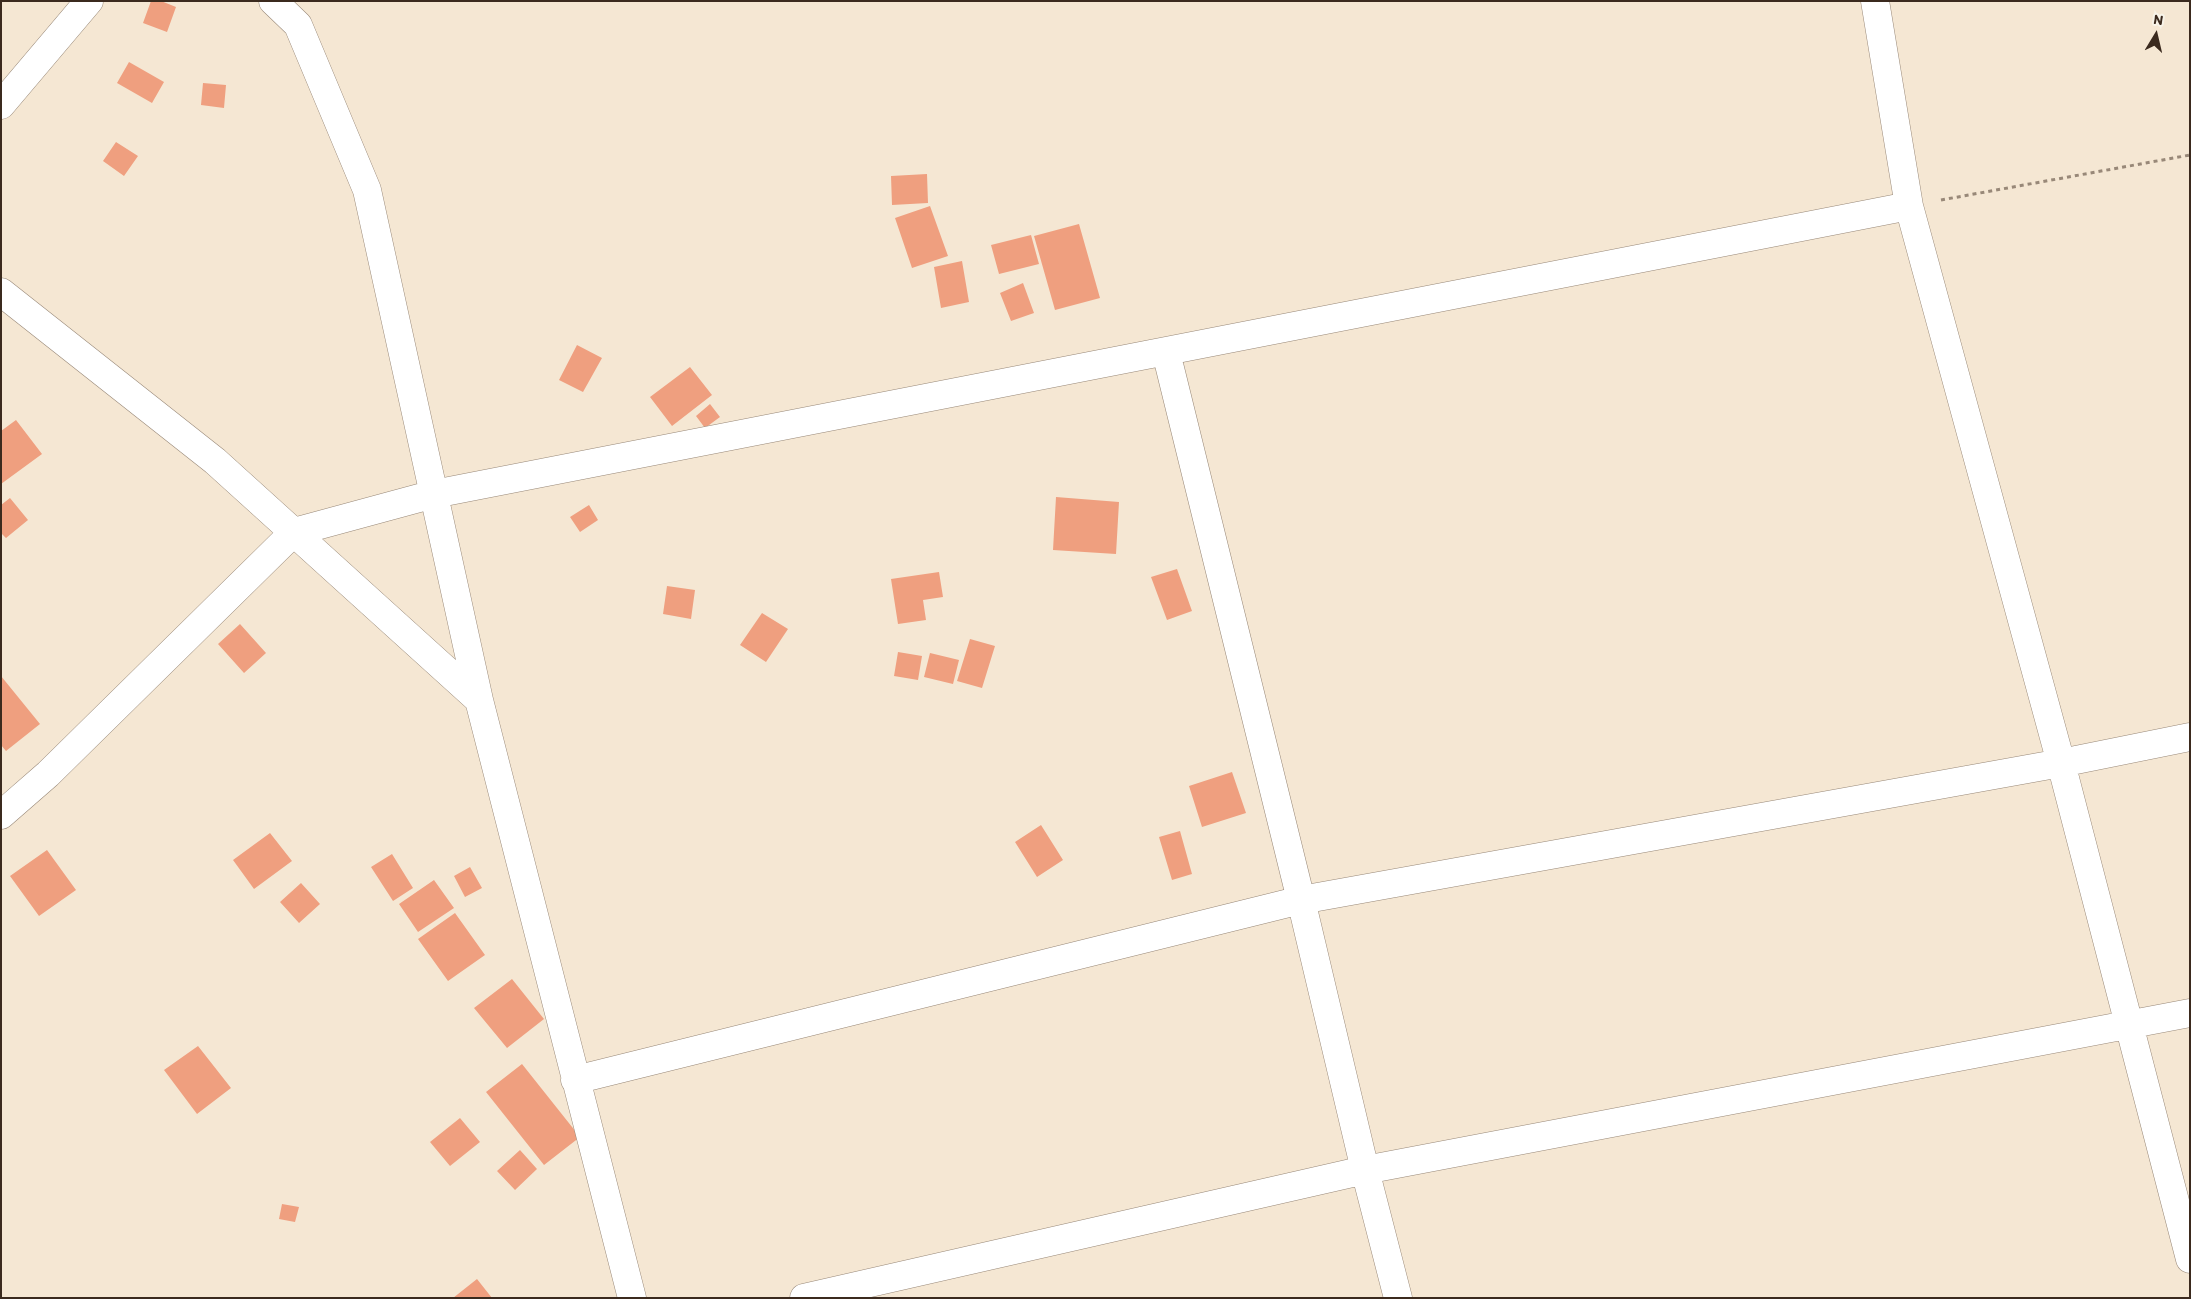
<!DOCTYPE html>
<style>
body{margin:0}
#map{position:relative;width:2191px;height:1299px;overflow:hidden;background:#f5e7d3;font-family:Itim,sans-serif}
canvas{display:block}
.frame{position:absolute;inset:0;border:2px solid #3b2a1e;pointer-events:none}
.north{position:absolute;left:2131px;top:10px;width:50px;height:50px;-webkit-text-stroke:4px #f7f3e8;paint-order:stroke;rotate:9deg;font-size:14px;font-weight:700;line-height:20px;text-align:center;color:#3b2a1e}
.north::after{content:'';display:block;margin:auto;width:18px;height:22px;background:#3b2a1e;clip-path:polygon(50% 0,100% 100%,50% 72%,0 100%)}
</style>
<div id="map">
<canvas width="2191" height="1299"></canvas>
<div class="frame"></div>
<div class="north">N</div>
</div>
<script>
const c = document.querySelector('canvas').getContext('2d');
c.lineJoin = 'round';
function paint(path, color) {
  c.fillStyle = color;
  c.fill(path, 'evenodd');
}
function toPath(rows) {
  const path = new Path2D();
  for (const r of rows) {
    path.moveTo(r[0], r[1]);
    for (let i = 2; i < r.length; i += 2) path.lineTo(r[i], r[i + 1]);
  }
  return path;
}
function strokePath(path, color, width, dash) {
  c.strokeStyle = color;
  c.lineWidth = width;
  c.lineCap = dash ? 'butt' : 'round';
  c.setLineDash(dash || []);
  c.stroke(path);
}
const building = toPath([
 [151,1,161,1,176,7,167,32,143,23],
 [129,62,164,82,152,103,117,83],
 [203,83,226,85,224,108,201,105],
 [116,142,138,156,124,176,103,161],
 [927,174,928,203,892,205,891,176],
 [930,206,948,256,912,268,895,218],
 [1079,224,1100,298,1055,310,1034,236],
 [1031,235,1039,264,999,274,991,245],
 [962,261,969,302,941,308,934,267],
 [1023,283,1034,313,1011,321,1000,293],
 [577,345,602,358,583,392,559,380],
 [690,367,712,395,672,426,650,397],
 [710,404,720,417,705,428,696,416],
 [16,420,42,454,1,484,1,431],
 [1056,497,1119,502,1116,554,1053,550],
 [10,498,28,520,6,538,1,533,1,505],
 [589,505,598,520,580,532,570,517],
 [1177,569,1192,611,1167,620,1151,577],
 [939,572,943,597,923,600,926,620,898,624,891,579],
 [667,586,695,590,691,619,663,614],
 [762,613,788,629,766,662,740,645],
 [240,624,266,653,244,673,218,644],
 [970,639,995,646,982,688,957,681],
 [898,652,922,656,918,680,894,676],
 [930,653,959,660,953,684,924,677],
 [1,676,40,724,6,751,1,745],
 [1232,772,1246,813,1202,827,1189,786],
 [1041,825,1063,860,1037,877,1015,842],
 [1180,831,1192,874,1172,880,1159,837],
 [270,833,292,861,254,889,233,860],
 [47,850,76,890,39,916,10,876],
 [392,854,413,888,393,901,371,867],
 [470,867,482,888,465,897,454,876],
 [434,880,454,908,418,932,399,904],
 [301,883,320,904,299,923,280,902],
 [455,913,485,955,448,981,418,939],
 [512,979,544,1019,507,1048,474,1008],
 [198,1046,231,1088,197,1114,164,1070],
 [522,1064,580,1137,544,1165,486,1092],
 [460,1118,480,1142,450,1166,430,1142],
 [520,1150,537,1169,515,1190,497,1171],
 [282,1204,299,1207,295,1222,279,1219],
 [477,1279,492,1298,453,1298]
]);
const path = toPath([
 [1941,200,2190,155]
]);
const minor = toPath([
 [273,1,298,25,367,190,479,700],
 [1875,1,1909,206],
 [1,105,89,1],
 [1,292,215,461,479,700,632,1298],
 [1166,352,1301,900,2061,763,2190,737],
 [1,815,48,774,294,532,434,494,1909,206,2061,763,2190,1259],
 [575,1080,1301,900,1365,1170,1398,1298],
 [804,1298,1365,1170,2190,1013]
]);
paint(building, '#ef9f7f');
strokePath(minor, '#988878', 29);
strokePath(path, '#988878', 3, [4, 4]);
strokePath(minor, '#fff', 28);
</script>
